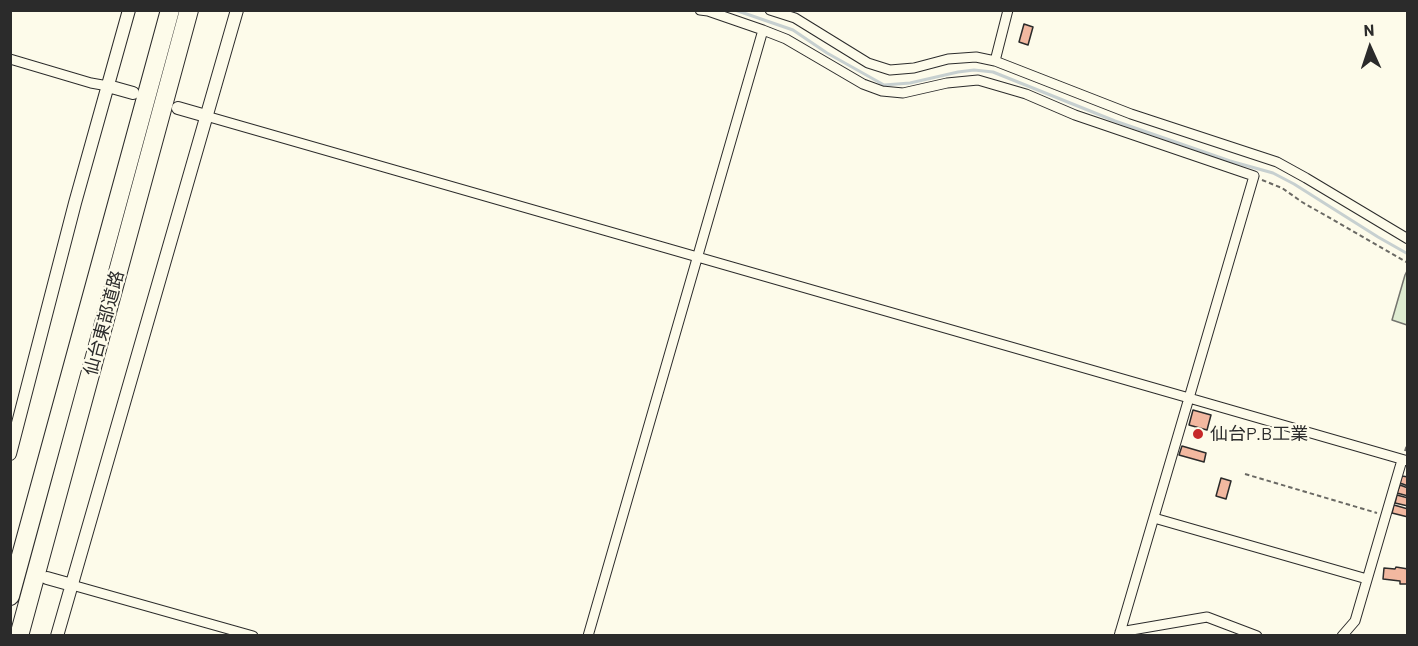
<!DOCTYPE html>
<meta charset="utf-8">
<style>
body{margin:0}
#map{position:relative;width:1418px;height:646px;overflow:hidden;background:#fdfbea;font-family:Barlow,sans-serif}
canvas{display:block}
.frame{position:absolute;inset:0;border:12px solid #2b2b2b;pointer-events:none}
.north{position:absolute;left:1340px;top:18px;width:60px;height:60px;-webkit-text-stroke:4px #fdfbea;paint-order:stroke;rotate:357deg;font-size:16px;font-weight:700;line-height:24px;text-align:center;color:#2b2b2b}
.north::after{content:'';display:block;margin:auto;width:21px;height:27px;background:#2b2b2b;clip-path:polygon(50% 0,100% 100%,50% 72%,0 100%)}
</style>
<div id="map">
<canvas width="1418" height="646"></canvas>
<div class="frame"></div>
<div class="north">N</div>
</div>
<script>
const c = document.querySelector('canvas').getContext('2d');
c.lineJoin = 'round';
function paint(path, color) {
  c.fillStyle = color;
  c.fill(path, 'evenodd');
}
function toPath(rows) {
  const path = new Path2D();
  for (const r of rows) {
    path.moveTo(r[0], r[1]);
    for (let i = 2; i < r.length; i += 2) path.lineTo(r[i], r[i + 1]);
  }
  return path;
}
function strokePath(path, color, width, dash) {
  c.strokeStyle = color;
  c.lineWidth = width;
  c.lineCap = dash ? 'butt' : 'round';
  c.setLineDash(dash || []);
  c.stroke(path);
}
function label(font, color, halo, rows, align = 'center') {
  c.font = font + ' Barlow,"Noto Sans JP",sans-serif';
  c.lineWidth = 4.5;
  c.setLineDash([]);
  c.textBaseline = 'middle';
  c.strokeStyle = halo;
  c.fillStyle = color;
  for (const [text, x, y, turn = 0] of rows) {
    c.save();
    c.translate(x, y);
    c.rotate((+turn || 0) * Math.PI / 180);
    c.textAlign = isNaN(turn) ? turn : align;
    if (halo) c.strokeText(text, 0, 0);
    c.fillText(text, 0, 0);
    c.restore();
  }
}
const green = toPath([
 [1407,271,1407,325,1392,320,1405,275,1407,271]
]);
const stream = toPath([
 [735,10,793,30,827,53,884,85,910,83,958,72,974,70,993,72,1115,121,1230,161,1273,173,1294,184,1378,237,1408,254]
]);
const building = toPath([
 [1024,24,1033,27,1028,45,1019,42,1024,24],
 [1193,410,1211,415,1207,430,1189,425,1193,410],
 [1182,446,1206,453,1204,462,1179,455,1182,446],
 [1402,476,1408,477,1408,486,1400,483,1402,476],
 [1221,478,1231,481,1226,499,1216,496,1221,478],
 [1400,485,1408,488,1408,496,1397,493,1400,485],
 [1397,495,1408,498,1408,506,1395,503,1397,495],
 [1394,505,1408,509,1408,517,1392,513,1394,505],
 [1396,567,1408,569,1408,584,1400,584,1400,581,1383,579,1384,568,1395,569,1396,567]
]);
const path = toPath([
 [1262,180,1282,188,1302,202,1408,263],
 [1405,451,1408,442],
 [1245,474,1377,513]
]);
const minor = toPath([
 [770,10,795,18,868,63,890,70,914,68,948,59,976,57,995,61,1131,114,1277,162,1306,178,1408,239],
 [10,59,91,83,108,86],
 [995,61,1008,10],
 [206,116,1189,398,1254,176,1075,115,1026,94,978,80,947,83,903,93,882,91,863,84,786,39,763,30,708,11,700,10],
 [1154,518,1367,579],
 [72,585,253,636],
 [1120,632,1207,617,1257,636],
 [588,636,763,30],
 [1119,636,1189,398,1408,461],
 [1342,636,1355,621,1402,460]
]);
const tertiary = toPath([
 [108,86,133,93],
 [178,108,206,116],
 [10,454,75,203,129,10],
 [47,578,72,585],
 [57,636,237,10]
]);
const motorway = toPath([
 [10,596,170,10],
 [19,636,189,10]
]);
const markers = [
 [1198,434,6,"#c62828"]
];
const streetNames = [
 ["仙台東部道路",104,323,-75]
];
const poiNames = [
 ["仙台P.B工業",1210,434]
];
paint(green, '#deebd1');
strokePath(green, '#74746e', 1.5);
strokePath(stream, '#c7d0d0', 3);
paint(building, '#f2b8a0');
strokePath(building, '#2b2b2b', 1.5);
strokePath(minor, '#2b2b2b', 11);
strokePath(tertiary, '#2b2b2b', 14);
strokePath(motorway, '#2b2b2b', 20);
strokePath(path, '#6a6964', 2, [4.5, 3]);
strokePath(minor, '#fdfbea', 9);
strokePath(tertiary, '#fdfbea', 12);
strokePath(motorway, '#fdfbea', 18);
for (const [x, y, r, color] of markers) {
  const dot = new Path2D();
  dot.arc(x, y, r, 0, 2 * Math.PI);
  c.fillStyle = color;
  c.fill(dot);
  strokePath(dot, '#fdfbea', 2);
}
label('18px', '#2b2b2b', '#fdfbea', streetNames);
label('18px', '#2b2b2b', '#fdfbea', poiNames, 'left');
</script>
